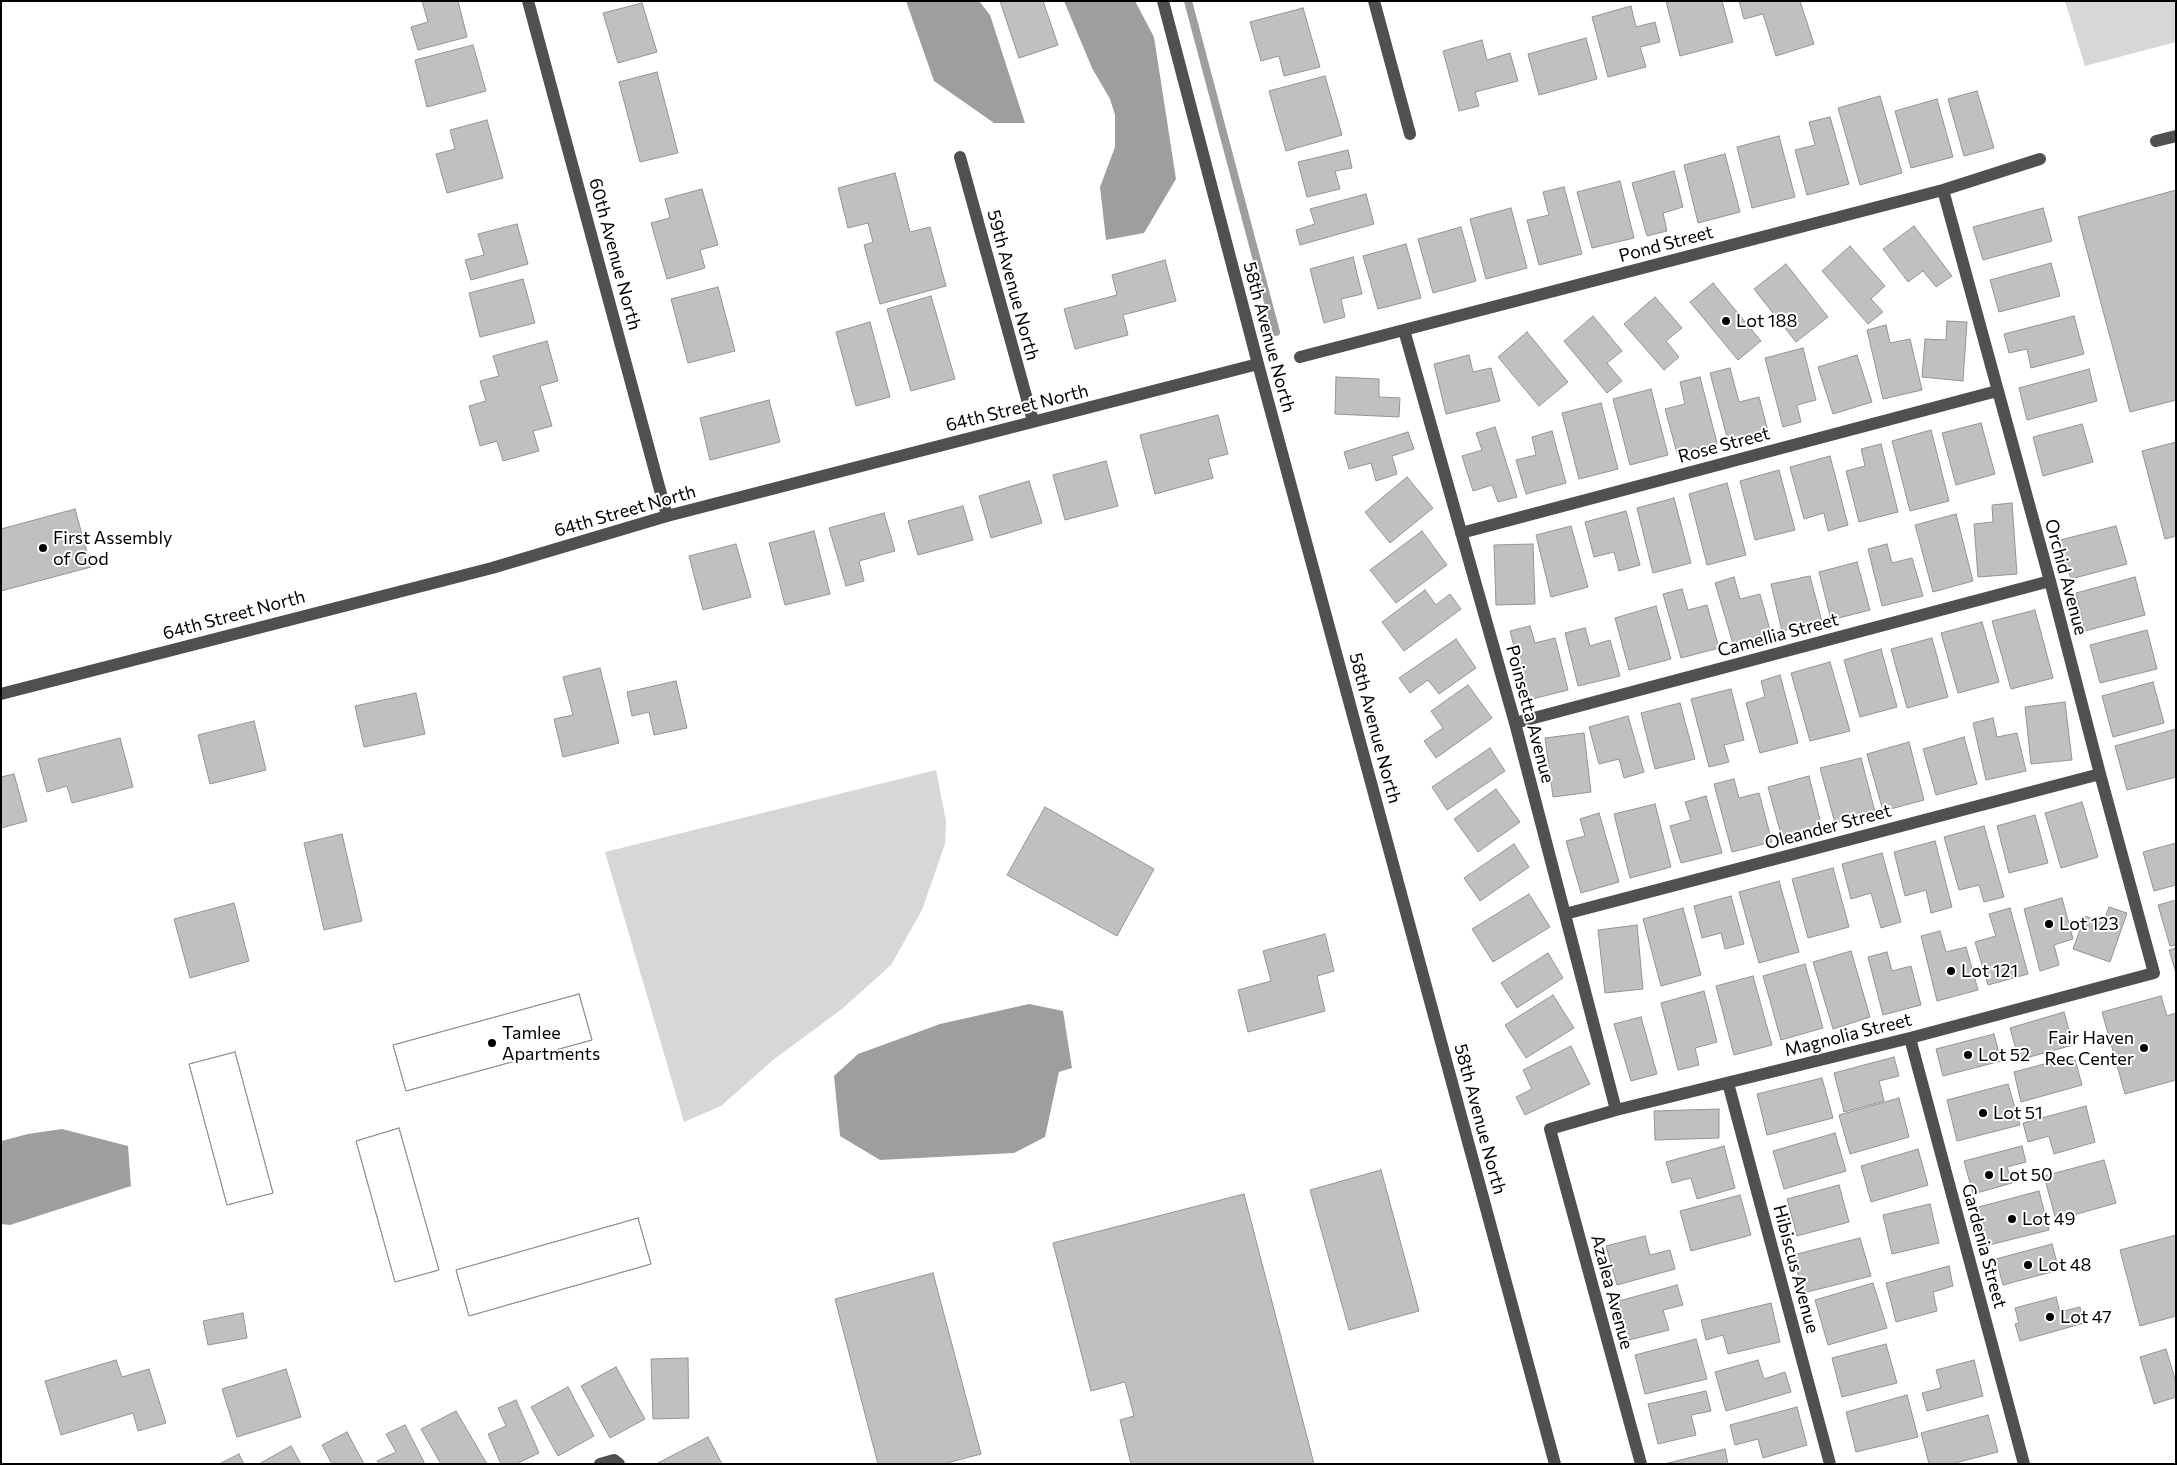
<!DOCTYPE html>
<style>
body{margin:0}
#map{position:relative;width:2177px;height:1465px;overflow:hidden;background:#fff;font-family:Commissioner,sans-serif}
canvas{display:block}
.frame{position:absolute;inset:0;border:2px solid #000;pointer-events:none}
</style>
<div id="map">
<canvas width="2177" height="1465"></canvas>
<div class="frame"></div>
</div>
<script>
const c = document.querySelector('canvas').getContext('2d');
c.lineJoin = 'round';
function paint(path, color) {
  c.fillStyle = color;
  c.fill(path, 'evenodd');
}
function toPath(rows) {
  const path = new Path2D();
  for (const r of rows) {
    path.moveTo(r[0], r[1]);
    for (let i = 2; i < r.length; i += 2) path.lineTo(r[i], r[i + 1]);
  }
  return path;
}
function strokePath(path, color, width, dash) {
  c.strokeStyle = color;
  c.lineWidth = width;
  c.lineCap = dash ? 'butt' : 'round';
  c.setLineDash(dash || []);
  c.stroke(path);
}
function label(font, color, halo, rows, align = 'center') {
  c.font = font + ' Commissioner,sans-serif';
  c.lineWidth = 4;
  c.setLineDash([]);
  c.textBaseline = 'middle';
  c.strokeStyle = halo;
  c.fillStyle = color;
  for (const [text, x, y, turn = 0] of rows) {
    c.save();
    c.translate(x, y);
    c.rotate((+turn || 0) * Math.PI / 180);
    c.textAlign = isNaN(turn) ? turn : align;
    if (halo) c.strokeText(text, 0, 0);
    c.fillText(text, 0, 0);
    c.restore();
  }
}
const green = toPath([
 [2065,1,2176,1,2176,42,2085,66],
 [936,770,946,821,945,844,922,910,891,965,842,1009,773,1060,721,1106,684,1122,605,852]
]);
const water = toPath([
 [906,1,979,1,990,15,1025,123,994,123,934,81],
 [1064,1,1135,1,1154,37,1176,179,1144,233,1106,240,1100,187,1115,147,1115,115,1110,99,1092,68],
 [1029,1004,1063,1011,1072,1068,1059,1072,1045,1137,1014,1153,880,1160,840,1136,834,1076,858,1054,940,1024],
 [62,1129,128,1146,131,1186,10,1225,1,1224,1,1141,28,1134]
]);
const stream = toPath([
 [1188,1,1276,332]
]);
const building = toPath([
 [422,1,458,1,467,37,418,50,411,27,428,22,422,1],
 [1000,1,1043,1,1058,45,1019,58,1000,1],
 [1666,1,1722,1,1733,42,1680,56,1666,1],
 [1739,1,1800,1,1814,44,1776,56,1763,14,1744,19,1739,1],
 [642,3,657,52,618,63,603,13,642,3],
 [1631,6,1636,27,1655,22,1660,42,1640,47,1646,67,1608,77,1592,17,1631,6],
 [1303,8,1320,67,1284,76,1279,56,1261,61,1250,22,1303,8],
 [1586,38,1597,79,1539,95,1528,54,1586,38],
 [1482,40,1487,60,1510,53,1518,81,1475,92,1479,106,1459,111,1443,51,1482,40],
 [473,45,486,91,427,107,415,60,473,45],
 [657,72,678,153,640,162,619,82,657,72],
 [1325,76,1342,135,1286,151,1269,91,1325,76],
 [1977,91,1994,148,1964,156,1948,99,1977,91],
 [1880,96,1902,173,1860,185,1838,108,1880,96],
 [1937,99,1953,157,1911,168,1895,111,1937,99],
 [1830,117,1849,184,1807,195,1795,150,1815,145,1809,122,1830,117],
 [487,120,503,178,447,193,436,154,455,149,450,130,487,120],
 [1779,136,1795,197,1752,208,1737,147,1779,136],
 [1348,150,1352,168,1335,171,1340,189,1307,197,1298,162,1348,150],
 [1725,154,1740,212,1698,223,1684,165,1725,154],
 [1674,171,1683,207,1663,213,1667,231,1647,236,1632,183,1674,171],
 [895,173,910,232,930,227,946,286,880,304,864,245,873,242,868,223,848,228,838,188,895,173],
 [1620,181,1634,238,1592,248,1577,192,1620,181],
 [1564,187,1582,254,1539,265,1527,220,1549,215,1543,192,1564,187],
 [702,189,718,245,700,250,705,268,667,279,651,223,670,218,665,199,702,189],
 [2176,190,2176,400,2130,412,2078,217,2176,190],
 [1366,194,1374,224,1300,245,1296,230,1315,224,1310,209,1366,194],
 [1511,208,1527,268,1486,279,1470,219,1511,208],
 [2043,208,2052,241,1983,260,1973,227,2043,208],
 [517,224,528,264,471,280,465,260,484,255,478,234,517,224],
 [1914,226,1952,276,1936,287,1923,271,1908,282,1883,249,1914,226],
 [1461,227,1476,281,1433,293,1418,239,1461,227],
 [1406,244,1421,298,1378,309,1363,256,1406,244],
 [1850,246,1885,286,1871,299,1883,312,1868,324,1822,271,1850,246],
 [1353,257,1362,294,1341,299,1345,317,1324,323,1310,269,1353,257],
 [1165,260,1176,301,1123,315,1128,335,1075,349,1064,309,1117,295,1112,275,1165,260],
 [2051,263,2060,296,1999,312,1990,280,2051,263],
 [1786,264,1828,317,1796,342,1754,289,1786,264],
 [523,279,535,323,480,337,469,293,523,279],
 [1713,283,1761,341,1738,360,1690,302,1713,283],
 [718,287,735,351,688,363,671,299,718,287],
 [931,296,955,379,911,391,887,309,931,296],
 [1655,297,1682,328,1666,341,1679,357,1664,370,1624,324,1655,297],
 [1593,316,1622,351,1607,363,1622,381,1607,393,1564,341,1593,316],
 [2074,316,2084,354,2031,368,2027,349,2009,353,2004,334,2074,316],
 [1947,321,1967,322,1963,381,1922,377,1925,339,1946,340,1947,321],
 [870,322,890,397,856,406,836,332,870,322],
 [1886,325,1890,343,1910,339,1922,390,1883,399,1867,330,1886,325],
 [1527,332,1568,382,1539,406,1498,357,1527,332],
 [547,341,558,381,540,386,552,426,533,431,539,451,503,461,497,441,480,446,469,406,486,401,480,381,499,376,493,356,547,341],
 [1803,348,1816,400,1797,405,1801,422,1783,427,1765,358,1803,348],
 [1469,355,1473,372,1491,368,1500,401,1446,414,1434,364,1469,355],
 [1857,355,1872,402,1833,414,1818,367,1857,355],
 [1730,368,1739,402,1759,397,1768,431,1728,441,1710,373,1730,368],
 [2089,369,2097,401,2027,420,2019,388,2089,369],
 [1336,377,1379,379,1379,397,1400,398,1399,417,1335,414,1336,377],
 [1700,377,1717,443,1677,453,1665,409,1685,404,1680,382,1700,377],
 [1651,389,1668,455,1630,465,1613,399,1651,389],
 [769,400,780,442,710,460,700,418,769,400],
 [1601,403,1618,469,1579,479,1562,413,1601,403],
 [1218,415,1228,454,1208,459,1213,478,1155,494,1140,435,1218,415],
 [1981,423,1995,474,1956,485,1942,433,1981,423],
 [2082,424,2093,462,2043,476,2033,437,2082,424],
 [1495,427,1517,497,1498,502,1492,485,1473,491,1462,456,1482,450,1476,433,1495,427],
 [1931,430,1949,501,1910,511,1892,441,1931,430],
 [1552,431,1566,483,1526,494,1516,460,1536,455,1532,437,1552,431],
 [1408,432,1414,449,1392,456,1397,474,1376,481,1371,463,1349,469,1344,452,1408,432],
 [2176,442,2176,536,2165,539,2142,451,2176,442],
 [1881,444,1898,512,1859,522,1846,471,1865,466,1861,449,1881,444],
 [1830,456,1848,525,1828,531,1824,513,1804,519,1790,467,1830,456],
 [1106,461,1118,506,1065,520,1053,475,1106,461],
 [1779,470,1795,530,1755,540,1740,481,1779,470],
 [1407,477,1433,508,1390,543,1365,512,1407,477],
 [1029,481,1042,523,991,538,979,496,1029,481],
 [1727,483,1746,555,1707,565,1689,494,1727,483],
 [1674,498,1691,563,1653,573,1637,508,1674,498],
 [2012,503,2017,574,1978,577,1974,524,1993,522,1992,505,2012,503],
 [963,506,973,540,918,555,908,521,963,506],
 [75,509,91,567,1,591,1,529,75,509],
 [1626,511,1640,565,1619,571,1614,552,1594,557,1585,522,1626,511],
 [884,513,895,551,859,561,864,581,846,586,829,528,884,513],
 [1956,514,1973,581,1933,592,1915,525,1956,514],
 [1571,526,1588,587,1551,597,1536,535,1571,526],
 [2116,526,2127,564,2071,579,2060,540,2116,526],
 [814,531,830,594,785,605,769,543,814,531],
 [1422,531,1447,565,1396,603,1370,570,1422,531],
 [736,544,751,597,703,610,689,556,736,544],
 [1533,544,1535,604,1496,605,1494,545,1533,544],
 [1887,544,1892,563,1912,558,1923,596,1882,606,1868,549,1887,544],
 [1857,562,1870,610,1831,620,1819,572,1857,562],
 [1810,576,1822,622,1782,631,1771,584,1810,576],
 [1734,577,1740,599,1760,594,1772,637,1734,647,1715,583,1734,577],
 [2135,577,2145,615,2085,631,2076,593,2135,577],
 [1682,589,1688,610,1707,605,1719,648,1681,658,1663,594,1682,589],
 [1425,590,1436,605,1450,594,1461,609,1404,651,1382,622,1425,590],
 [1656,606,1671,659,1629,670,1615,618,1656,606],
 [2035,610,2053,678,2011,689,1992,621,2035,610],
 [1982,622,1999,682,1958,693,1941,633,1982,622],
 [1530,626,1535,643,1555,638,1568,690,1528,700,1510,631,1530,626],
 [1585,628,1590,646,1610,640,1620,676,1578,686,1565,633,1585,628],
 [2147,630,2157,669,2100,683,2090,645,2147,630],
 [1932,638,1948,697,1907,708,1891,649,1932,638],
 [1456,639,1476,668,1439,694,1428,680,1410,693,1399,678,1456,639],
 [1881,649,1897,707,1860,717,1844,660,1881,649],
 [1830,662,1850,731,1810,741,1791,673,1830,662],
 [600,668,619,743,563,757,554,719,573,715,563,677,600,668],
 [1780,675,1798,743,1760,753,1746,703,1765,697,1761,681,1780,675],
 [676,681,687,728,654,735,649,712,632,716,627,692,676,681],
 [2153,682,2164,723,2113,737,2102,696,2153,682],
 [1468,685,1492,718,1436,758,1424,741,1443,728,1431,711,1468,685],
 [1731,689,1744,740,1724,745,1729,762,1709,767,1691,699,1731,689],
 [416,693,425,734,364,747,355,706,416,693],
 [2065,702,2072,760,2031,764,2025,707,2065,702],
 [1680,703,1695,759,1655,769,1641,713,1680,703],
 [1628,716,1644,772,1624,778,1619,759,1599,764,1589,727,1628,716],
 [1993,718,1997,737,2017,733,2026,771,1986,780,1973,723,1993,718],
 [254,721,266,770,210,784,198,735,254,721],
 [2176,729,2176,777,2127,790,2115,746,2176,729],
 [1584,733,1591,792,1553,797,1545,738,1584,733],
 [1964,737,1977,784,1936,795,1923,749,1964,737],
 [120,738,133,787,72,803,67,786,47,792,38,759,120,738],
 [1909,742,1924,800,1883,811,1867,754,1909,742],
 [1490,748,1505,771,1447,810,1432,787,1490,748],
 [1861,758,1875,812,1835,823,1820,768,1861,758],
 [14,774,27,821,1,828,1,777,14,774],
 [1809,776,1822,828,1782,838,1768,787,1809,776],
 [1734,779,1739,798,1759,793,1772,842,1732,852,1714,784,1734,779],
 [1496,789,1520,822,1478,852,1454,819,1496,789],
 [1706,796,1722,853,1681,863,1670,826,1691,820,1685,802,1706,796],
 [2082,802,2098,857,2061,868,2045,813,2082,802],
 [1655,804,1671,867,1630,878,1614,814,1655,804],
 [1045,807,1154,869,1117,936,1007,875,1045,807],
 [1599,813,1619,882,1581,893,1566,841,1585,836,1580,819,1599,813],
 [2035,815,2048,863,2009,873,1997,826,2035,815],
 [1984,826,2004,897,1984,902,1979,885,1959,890,1944,837,1984,826],
 [342,834,362,921,324,930,304,843,342,834],
 [1935,841,1952,907,1931,913,1926,890,1905,896,1894,852,1935,841],
 [2176,843,2176,885,2154,891,2143,852,2176,843],
 [1514,844,1529,867,1480,901,1464,878,1514,844],
 [1882,853,1901,922,1881,928,1871,893,1851,899,1842,864,1882,853],
 [1833,868,1849,927,1808,938,1792,879,1833,868],
 [1779,881,1799,952,1759,963,1739,892,1779,881],
 [1529,894,1550,927,1493,962,1472,929,1529,894],
 [1731,896,1744,944,1725,949,1721,933,1702,938,1694,906,1731,896],
 [2062,898,2073,939,2054,945,2059,965,2040,971,2024,909,2062,898],
 [2176,900,2176,945,2170,946,2158,905,2176,900],
 [234,903,249,961,190,978,174,919,234,903],
 [2109,907,2127,913,2110,962,2073,949,2085,916,2103,923,2109,907],
 [1683,908,1701,975,1661,986,1643,919,1683,908],
 [2010,908,2028,974,1988,985,1975,942,1996,936,1989,914,2010,908],
 [1637,925,1643,989,1605,993,1598,930,1637,925],
 [1940,931,1946,952,1966,947,1978,990,1937,1001,1921,936,1940,931],
 [1325,934,1334,971,1317,976,1325,1011,1248,1032,1238,990,1271,981,1263,951,1325,934],
 [2176,948,2176,973,2169,950,2176,948],
 [1851,951,1870,1017,1833,1029,1813,962,1851,951],
 [1887,952,1892,971,1911,966,1921,1005,1883,1015,1868,957,1887,952],
 [1548,953,1563,978,1517,1008,1501,983,1548,953],
 [1805,964,1823,1028,1781,1040,1763,976,1805,964],
 [1753,976,1772,1045,1734,1055,1716,986,1753,976],
 [1704,991,1717,1042,1695,1048,1699,1065,1678,1070,1661,1003,1704,991],
 [579,994,592,1040,406,1091,393,1045,579,994],
 [579,994,592,1040,406,1091,393,1045,579,994],
 [1553,995,1574,1028,1526,1058,1505,1025,1553,995],
 [2161,996,2167,1016,2176,1013,2176,1080,2125,1094,2102,1012,2161,996],
 [2064,1012,2073,1045,2019,1060,2010,1028,2064,1012],
 [1641,1017,1657,1074,1631,1081,1614,1024,1641,1017],
 [1994,1034,2001,1061,1943,1076,1936,1049,1994,1034],
 [1571,1046,1590,1084,1525,1115,1516,1097,1532,1089,1523,1070,1571,1046],
 [235,1052,273,1193,227,1205,189,1064,235,1052],
 [235,1052,273,1193,227,1205,189,1064,235,1052],
 [2074,1056,2082,1085,2021,1102,2014,1072,2074,1056],
 [1894,1057,1899,1076,1879,1081,1884,1101,1844,1112,1834,1073,1894,1057],
 [1822,1078,1833,1118,1767,1135,1757,1094,1822,1078],
 [2008,1084,2020,1125,1957,1141,1947,1100,2008,1084],
 [1899,1098,1909,1137,1850,1154,1839,1115,1899,1098],
 [2086,1106,2095,1142,2054,1154,2049,1136,2028,1142,2023,1123,2086,1106],
 [1719,1109,1719,1138,1655,1140,1654,1111,1719,1109],
 [399,1128,439,1270,395,1282,356,1141,399,1128],
 [399,1128,439,1270,395,1282,356,1141,399,1128],
 [1835,1133,1846,1171,1784,1189,1773,1151,1835,1133],
 [1724,1146,1735,1188,1697,1199,1691,1178,1672,1183,1666,1162,1724,1146],
 [2022,1146,2026,1162,2007,1167,2012,1183,1973,1194,1964,1161,2022,1146],
 [1918,1149,1928,1185,1871,1202,1861,1166,1918,1149],
 [2104,1160,2116,1203,2056,1220,2044,1176,2104,1160],
 [1381,1170,1419,1311,1349,1330,1310,1190,1381,1170],
 [1839,1185,1849,1222,1797,1236,1787,1199,1839,1185],
 [2039,1191,2049,1230,1985,1246,1975,1208,2039,1191],
 [1244,1194,1314,1464,1131,1464,1120,1420,1134,1416,1125,1382,1091,1391,1053,1243,1244,1194],
 [1740,1195,1751,1235,1691,1251,1680,1211,1740,1195],
 [1930,1204,1939,1243,1892,1254,1883,1215,1930,1204],
 [638,1218,651,1264,469,1316,456,1270,638,1218],
 [638,1218,651,1264,469,1316,456,1270,638,1218],
 [2176,1235,2176,1316,2140,1326,2120,1250,2176,1235],
 [1645,1236,1650,1255,1670,1250,1675,1269,1617,1285,1606,1246,1645,1236],
 [1860,1238,1871,1276,1803,1293,1793,1255,1860,1238],
 [2052,1244,2059,1270,2003,1285,1996,1259,2052,1244],
 [1949,1266,1953,1286,1933,1292,1937,1311,1896,1322,1886,1283,1949,1266],
 [933,1273,981,1454,943,1464,878,1464,835,1299,933,1273],
 [1873,1283,1887,1328,1828,1345,1815,1300,1873,1283],
 [1677,1285,1683,1305,1663,1310,1669,1330,1629,1340,1619,1301,1677,1285],
 [2056,1297,2060,1312,2080,1307,2084,1323,2020,1341,2015,1324,2019,1323,2015,1308,2056,1297],
 [1771,1303,1780,1342,1728,1354,1723,1335,1706,1340,1701,1320,1771,1303],
 [243,1313,247,1338,208,1345,203,1321,243,1313],
 [1696,1339,1707,1379,1645,1394,1635,1355,1696,1339],
 [1886,1344,1897,1383,1842,1397,1832,1358,1886,1344],
 [2166,1349,2176,1382,2176,1397,2154,1404,2140,1357,2166,1349],
 [688,1358,689,1418,653,1419,651,1359,688,1358],
 [116,1360,122,1377,149,1369,166,1423,138,1431,133,1413,61,1435,45,1381,116,1360],
 [1758,1360,1764,1379,1785,1372,1791,1392,1726,1411,1715,1372,1758,1360],
 [1974,1360,1983,1396,1927,1411,1922,1393,1941,1388,1936,1370,1974,1360],
 [616,1367,645,1419,610,1438,581,1386,616,1367],
 [286,1369,301,1417,237,1437,222,1389,286,1369],
 [568,1387,594,1436,558,1456,531,1407,568,1387],
 [1706,1391,1711,1411,1691,1415,1696,1435,1658,1444,1648,1404,1706,1391],
 [1907,1395,1918,1437,1856,1452,1846,1412,1907,1395],
 [516,1400,539,1453,516,1464,501,1464,488,1434,506,1426,498,1408,516,1400],
 [1797,1407,1807,1445,1763,1458,1758,1439,1735,1445,1730,1425,1797,1407],
 [456,1411,487,1464,441,1464,421,1429,456,1411],
 [1988,1415,1998,1452,1951,1464,1929,1464,1921,1433,1988,1415],
 [405,1425,425,1464,379,1464,377,1461,396,1452,386,1434,405,1425],
 [347,1432,364,1464,332,1464,322,1445,347,1432],
 [708,1437,722,1464,656,1464,708,1437],
 [291,1446,301,1464,259,1464,291,1446],
 [1725,1449,1728,1464,1664,1464,1725,1449],
 [239,1454,244,1464,219,1464,239,1454]
]);
const minor = toPath([
 [528,1,667,516],
 [1163,1,1258,364,1555,1464],
 [1374,1,1410,134],
 [2156,141,2176,136],
 [960,157,1033,421],
 [1404,330,1515,723,1616,1110],
 [1300,357,1943,190,2040,159],
 [1461,533,1997,391],
 [1,694,492,568,667,516,1258,364],
 [1515,723,2050,581],
 [1565,914,2100,774],
 [1910,1038,2024,1464],
 [1728,1083,1830,1464],
 [600,1464,614,1460,619,1464],
 [1641,1464,1550,1129,1616,1110,1910,1038,2154,973,2100,774,2050,581,1943,190]
]);
const markers = [
 [1726,321,5,"#000"],
 [43,548,5,"#000"],
 [2049,924,5,"#000"],
 [1951,971,5,"#000"],
 [492,1043,5,"#000"],
 [2144,1048,5,"#000"],
 [1968,1055,5,"#000"],
 [1983,1113,5,"#000"],
 [1989,1175,5,"#000"],
 [2012,1219,5,"#000"],
 [2028,1265,5,"#000"],
 [2050,1317,5,"#000"]
];
const streetNames = [
 ["Pond Street",1666,244,-15],
 ["60th Avenue North",615,254,75],
 ["59th Avenue North",1013,285,75],
 ["58th Avenue North",1269,337,75],
 ["64th Street North",1017,408,-14],
 ["Rose Street",1724,445,-15],
 ["64th Street North",625,511,-16],
 ["Orchid Avenue",2066,577,75],
 ["64th Street North",234,615,-15],
 ["Camellia Street",1778,635,-15],
 ["Poinsetta Avenue",1530,714,75],
 ["58th Avenue North",1375,728,75],
 ["Oleander Street",1828,827,-15],
 ["Magnolia Street",1848,1035,-14],
 ["58th Avenue North",1480,1119,75],
 ["Gardenia Street",1984,1246,75],
 ["Hibiscus Avenue",1796,1269,75],
 ["Azalea Avenue",1612,1292,75]
];
const poiNames = [
 ["Lot 188",1736,321],
 ["First Assembly",53,538],
 ["of God",53,559],
 ["Lot 123",2059,924],
 ["Lot 121",1961,971],
 ["Tamlee",502,1033],
 ["Apartments",502,1054],
 ["Fair Haven",2134,1038,"right"],
 ["Rec Center",2134,1059,"right"],
 ["Lot 52",1978,1055],
 ["Lot 51",1993,1113],
 ["Lot 50",1999,1175],
 ["Lot 49",2022,1219],
 ["Lot 48",2038,1265],
 ["Lot 47",2060,1317]
];
paint(green, '#d7d7d7');
paint(water, '#9e9e9e');
strokePath(stream, '#9e9e9e', 8);
paint(building, '#c0c0c0');
strokePath(building, '#949494', 1);
strokePath(minor, '#505050', 12);
for (const [x, y, r, color] of markers) {
  const dot = new Path2D();
  dot.arc(x, y, r, 0, 2 * Math.PI);
  c.fillStyle = color;
  c.fill(dot);
  strokePath(dot, '#fff', 2);
}
label('18px', '#000', '#fff', streetNames);
label('18px', '#000', '#fff', poiNames, 'left');
</script>
